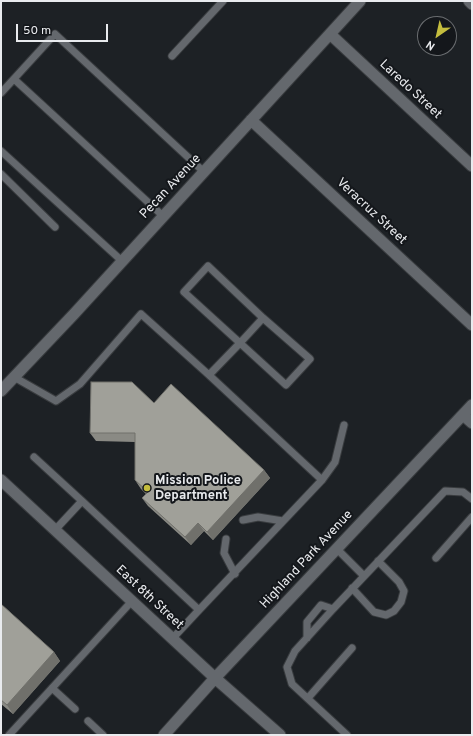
<!DOCTYPE html>
<style>
body{margin:0}
#map{position:relative;width:473px;height:736px;overflow:hidden;background:#1d2125;font-family:Overpass,sans-serif}
canvas{display:block}
.frame{position:absolute;inset:0;border:2px solid #e9ebee;pointer-events:none}
.north{position:absolute;left:417px;top:16px;width:40px;height:40px;box-sizing:border-box;background:#14171b;border:1px solid #696c6f;border-radius:50%;rotate:214deg;font-size:11px;font-weight:700;line-height:16px;text-align:center;color:#e9ebee}
.north::after{content:'';display:block;margin:auto;width:14px;height:18px;background:#c4bd3e;clip-path:polygon(50% 0,100% 100%,50% 72%,0 100%)}
.scale{position:absolute;left:16px;top:24px;width:92px;height:18px;box-sizing:border-box;border:2px solid #e9ebee;border-top:0;padding-left:5px;font-size:12px;line-height:14px;white-space:nowrap;color:#e9ebee;-webkit-text-stroke:3px #14171b;paint-order:stroke}
</style>
<div id="map">
<canvas width="473" height="736"></canvas>
<div class="frame"></div>
<div class="north">N</div>
<div class="scale">50 m</div>
</div>
<script>
const c = document.querySelector('canvas').getContext('2d');
c.lineJoin = 'round';
function toPath(rows) {
  const path = new Path2D();
  for (const r of rows) {
    path.moveTo(r[0], r[1]);
    for (let i = 2; i < r.length; i += 2) path.lineTo(r[i], r[i + 1]);
  }
  return path;
}
function strokePath(path, color, width, dash) {
  c.strokeStyle = color;
  c.lineWidth = width;
  c.lineCap = dash ? 'butt' : 'round';
  c.setLineDash(dash || []);
  c.stroke(path);
}
function paint(path, color) {
  c.fillStyle = color;
  c.fill(path, 'evenodd');
}
function label(font, color, halo, rows, align = 'center') {
  c.font = font + ' Overpass,sans-serif';
  c.lineWidth = 4;
  c.setLineDash([]);
  c.textBaseline = 'middle';
  c.strokeStyle = halo;
  c.fillStyle = color;
  for (const [text, x, y, turn = 0] of rows) {
    c.save();
    c.translate(x, y);
    c.rotate((+turn || 0) * Math.PI / 180);
    c.textAlign = isNaN(turn) ? turn : align;
    if (halo) c.strokeText(text, 0, 0);
    c.fillText(text, 0, 0);
    c.restore();
  }
}
const service = toPath([
 [172,56,223,1],
 [14,79,163,216],
 [1,93,55,34,204,172],
 [1,151,122,261],
 [1,174,55,227],
 [14,377,56,401,80,384,141,314,209,375],
 [34,457,82,501,55,530],
 [322,480,335,462,344,425],
 [82,501,199,610,322,480,209,375,240,343,286,385,310,359,263,318,208,266,184,292,240,343,263,318],
 [243,520,258,517,283,521],
 [226,539,224,553,235,574],
 [337,549,364,576],
 [436,558,472,517],
 [352,588,374,612,386,615,394,611,401,602,404,591,399,582,378,561],
 [307,638,307,622,321,605,333,609],
 [172,639,199,610],
 [52,688,75,709],
 [308,698,352,648],
 [88,721,103,735],
 [9,735,132,601],
 [347,735,292,684,287,667,295,651,333,609,445,491,463,492,472,499]
]);
const minor = toPath([
 [469,1,472,4],
 [330,34,472,166],
 [251,120,472,325],
 [1,391,74,314,360,1],
 [463,415,472,423],
 [1,480,215,678,280,735],
 [164,735,215,678,472,405]
]);
const wall = toPath([
 [154,403,264,470,270,478,213,540,204,531,191,545,148,506,142,498,146,494,141,489,135,480,135,442,96,441,90,433],
 [1,604,54,652,60,661,13,714,1,704]
]);
const shadedWall = toPath([
 [264,470,270,478,213,540,207,532],
 [198,523,204,531,191,545,185,537],
 [54,652,60,661,13,714,7,705]
]);
const building = toPath([
 [91,382,132,382,154,403,171,384,264,470,207,532,198,523,185,537,142,498,148,492,135,480,135,433,90,433,91,382],
 [1,604,54,652,7,705,1,700,1,604]
]);
const markers = [
 [147,488,4,"#c4bd3e"]
];
const streetNames = [
 ["Laredo Street",410,90,43],
 ["Pecan Avenue",171,187,-47],
 ["Veracruz Street",371,212,43],
 ["Highland Park Avenue",307,560,-47],
 ["East 8th Street",149,598,43]
];
const poiNames = [
 ["Mission Police",155,481],
 ["Department",155,496]
];
strokePath(service, '#393c3f', 9);
strokePath(minor, '#393c3f', 13);
strokePath(service, '#64686d', 7);
strokePath(minor, '#64686d', 11);
paint(wall, '#8a8a84');
paint(shadedWall, '#70706b');
paint(building, '#a0a099');
strokePath(building, '#70706b', 1);
for (const [x, y, r, color] of markers) {
  const dot = new Path2D();
  dot.arc(x, y, r, 0, 2 * Math.PI);
  c.fillStyle = color;
  c.fill(dot);
  strokePath(dot, '#14171b', 1.5);
}
label('13px', '#e9ebee', '#14171b', streetNames);
label('bold 13px', '#e9ebee', '#14171b', poiNames, 'left');
</script>
